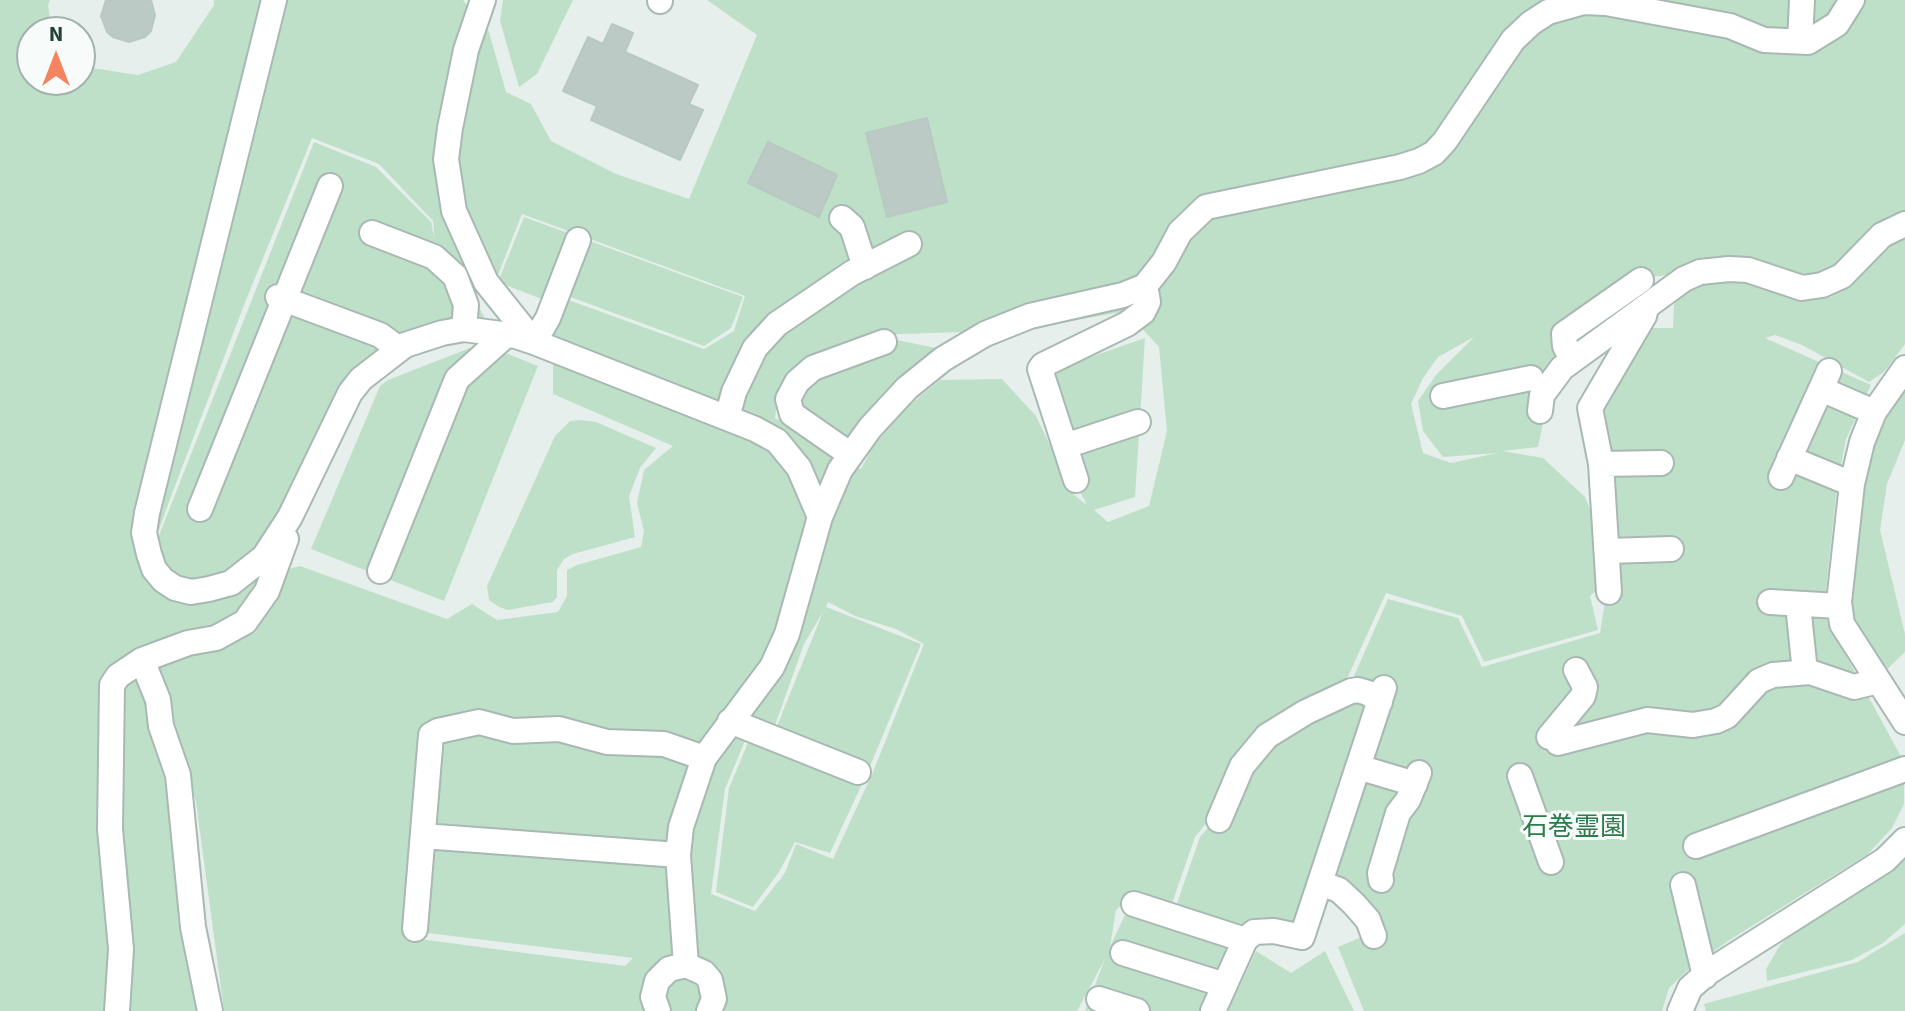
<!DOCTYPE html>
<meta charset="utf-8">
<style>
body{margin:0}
#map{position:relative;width:1905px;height:1011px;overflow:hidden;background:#e6efeb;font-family:"Source Sans 3",sans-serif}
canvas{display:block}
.north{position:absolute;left:16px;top:16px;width:80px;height:80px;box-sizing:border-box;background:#f7fbf9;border:2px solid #a3b1ad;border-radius:50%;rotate:0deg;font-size:22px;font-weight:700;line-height:32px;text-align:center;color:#24423a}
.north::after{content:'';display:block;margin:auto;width:28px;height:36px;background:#f4845f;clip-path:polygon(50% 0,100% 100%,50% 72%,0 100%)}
</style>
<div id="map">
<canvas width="1905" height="1011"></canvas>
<div class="north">N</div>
</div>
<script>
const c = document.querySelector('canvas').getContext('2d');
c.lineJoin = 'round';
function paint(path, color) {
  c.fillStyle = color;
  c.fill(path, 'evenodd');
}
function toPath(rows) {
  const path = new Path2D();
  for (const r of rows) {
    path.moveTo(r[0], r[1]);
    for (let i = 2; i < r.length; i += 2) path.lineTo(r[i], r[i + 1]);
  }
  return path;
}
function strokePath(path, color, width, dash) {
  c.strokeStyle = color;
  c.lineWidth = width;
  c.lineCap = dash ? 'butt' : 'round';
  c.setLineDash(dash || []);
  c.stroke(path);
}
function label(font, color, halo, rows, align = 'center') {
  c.font = font + ' "Source Sans 3","Noto Sans JP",sans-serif';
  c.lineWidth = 6;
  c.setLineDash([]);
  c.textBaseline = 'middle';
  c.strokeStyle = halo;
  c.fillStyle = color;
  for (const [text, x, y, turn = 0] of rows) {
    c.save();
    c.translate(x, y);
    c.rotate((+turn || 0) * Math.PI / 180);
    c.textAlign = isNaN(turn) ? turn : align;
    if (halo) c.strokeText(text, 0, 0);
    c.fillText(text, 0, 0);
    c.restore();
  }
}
const green = toPath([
 [0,0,50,0,48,5,52,32,32,32,32,80,80,80,80,61,93,68,138,75,176,62,214,5,214,0,463,0,489,32,506,92,531,104,551,141,616,174,689,199,757,35,707,0,1905,0,1905,217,1834,273,1813,279,1792,274,1766,263,1722,259,1669,275,1649,277,1650,294,1583,343,1545,414,1538,447,1502,451,1543,458,1585,497,1593,517,1600,588,1590,596,1598,630,1484,662,1462,616,1386,593,1345,683,1260,731,1232,760,1212,816,1195,837,1171,906,1131,895,1116,910,1110,947,1132,900,1174,912,1200,837,1215,820,1236,765,1350,685,1388,599,1458,618,1482,667,1600,633,1606,595,1584,413,1633,328,1673,328,1674,305,1686,286,1707,276,1772,284,1802,300,1831,297,1892,241,1905,234,1905,344,1885,371,1869,382,1802,345,1775,335,1765,338,1871,385,1846,439,1837,486,1825,598,1827,621,1904,762,1904,804,1892,828,1868,854,1731,939,1690,968,1669,988,1662,1011,1364,1011,1338,947,1369,934,1323,889,1306,944,1252,941,1220,1011,1085,1011,1105,959,1077,1011,224,1011,196,802,187,768,173,738,149,647,110,672,114,945,109,1011,0,1011],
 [312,138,379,164,433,221,435,240,431,222,376,167,314,142,156,543,162,561,175,574,189,581,214,578,237,571,252,558,321,434,409,337,487,323,461,271,496,280,522,214,745,296,734,331,704,349,563,298,553,325,553,394,673,446,644,470,637,503,644,531,641,547,577,565,567,570,567,596,558,612,497,620,472,604,447,619,300,566,262,576,230,594,148,577,156,538,170,499,244,305],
 [1126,311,1159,347,1167,431,1149,506,1108,522,1094,510,1135,497,1145,338,1039,375,1076,484,1087,505,1074,495,1036,416,1002,379,940,380,901,412,873,447,861,469,834,458,793,428,775,418,779,385,797,369,869,335,1024,330],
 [1474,337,1436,375,1418,401,1423,431,1443,457,1497,453,1451,463,1423,453,1411,404,1423,378,1438,357],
 [828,602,855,616,896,629,924,644,873,772,833,859,796,844,785,873,755,911,711,894,725,789,754,719,774,728,804,644,823,612,775,731,756,724,729,788,716,892,753,907,779,872,795,842,830,853,868,771,921,644,826,607],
 [478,713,512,722,569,718,602,732,428,732,411,931,633,958,625,966,411,938,411,842,423,726],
 [503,0,573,0,537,74,519,87,500,21],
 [524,217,743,297,731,328,704,346,562,294,557,305,498,282],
 [882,337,936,348,900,379,836,453,795,425,798,374],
 [475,346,498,350,538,366,444,601,311,549,380,386,388,380],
 [1905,383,1905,440,1887,484,1880,530,1905,634,1905,652,1883,673,1859,635,1847,607,1861,478,1877,428],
 [581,420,596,422,656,448,640,468,629,496,635,537,573,554,564,559,557,570,557,597,553,602,508,610,499,607,489,600,487,586,555,436,570,421],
 [150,670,214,1011,114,1011,115,674],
 [1905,859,1905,924,1883,943,1852,960,1767,981,1766,969,1780,945,1792,933],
 [1905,933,1905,1011,1706,1011,1704,1004,1858,962],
 [1256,951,1291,973,1325,951,1354,1011,1228,1011]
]);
const building = toPath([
 [106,0,151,0,155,15,151,31,145,37,129,42,113,37,107,32,101,16,106,0],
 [612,24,633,33,625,52,698,85,689,104,703,110,680,160,591,120,597,106,563,91,588,37,603,44,612,24],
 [927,118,947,202,887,217,866,133,927,118],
 [768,142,837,175,819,217,748,183,768,142]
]);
const minor = toPath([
 [274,0,147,513,144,533,149,554,154,569,163,580,175,588,191,592,209,589,231,583,264,557,290,517,350,393,361,379,405,345,442,333,464,329,516,336,534,342,755,429,777,441,799,468,820,517],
 [483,0,466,50,450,128,446,159,454,211,486,282,534,342,548,318,578,240],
 [660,0,660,1],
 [1800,41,1802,0],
 [842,218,852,227,865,267],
 [372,233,434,257,455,276,466,305,464,329],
 [278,297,380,335,399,349],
 [1572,360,1565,346,1564,334,1641,280],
 [1905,368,1874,412,1862,442,1852,484,1839,602,1842,624,1905,722],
 [1821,389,1874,412],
 [1443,396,1531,378],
 [1540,411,1542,395,1562,368,1684,279,1700,272,1729,269,1748,270,1802,288,1822,285,1842,276,1882,235,1905,224],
 [727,418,734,392,755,348,777,324,852,273,909,244],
 [1065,446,1138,422],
 [851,455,792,414,788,399,797,382,813,368,884,342],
 [1789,458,1852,484],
 [1601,464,1661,463],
 [1781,477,1829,371],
 [1076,480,1040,369,1043,365,1127,324,1143,312,1148,302,1145,286],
 [200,509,330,186],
 [1608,551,1671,549],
 [380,571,457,379,506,335],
 [1609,592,1601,464,1590,408,1644,316,1646,308],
 [1770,602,1839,606],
 [1798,605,1805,672],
 [142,660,158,700,161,726,178,775,193,927,210,1011],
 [730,721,858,772],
 [1549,737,1583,696,1585,687,1576,670],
 [1558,743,1647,720,1693,725,1716,721,1727,716,1759,681,1773,675,1810,672,1854,687,1878,681],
 [1358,767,1415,784],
 [1520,776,1551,862],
 [1219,820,1242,766,1267,736,1306,712,1351,691,1358,690,1368,693,1380,702],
 [423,836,678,855],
 [1696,846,1905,769],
 [1381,880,1380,873,1398,813,1408,800,1419,773],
 [1320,883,1339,890,1354,904,1368,920,1374,936],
 [1683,885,1705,976],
 [1134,904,1245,940],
 [415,929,431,735,438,731,479,722,513,731,559,729,607,742,664,744,704,758],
 [1123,953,1225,985],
 [686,965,678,855,681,827,704,758,772,667,787,634,820,517,840,470,870,428,907,388,943,359,985,334,1030,316,1123,295,1145,286,1164,262,1180,232,1206,207,1400,167,1419,161,1434,153,1445,141,1513,40,1531,23,1548,12,1584,2,1606,3,1730,26,1764,40,1808,42,1837,24,1852,0],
 [1099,999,1137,1011],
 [117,1011,121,949,110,829,112,685,118,676,142,660,188,643,216,638,245,622,267,591,286,539],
 [658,1011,653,997,657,981,669,969,686,965,704,973,710,980,714,999,709,1011],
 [1213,1011,1245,940,1254,932,1274,931,1302,937,1384,688],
 [1680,1011,1690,988,1707,973,1885,860,1905,840]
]);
const parkNames = [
 ["石巻霊園",1574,829]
];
paint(green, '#bfe0c8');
paint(building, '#bbcac4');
strokePath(building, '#b8c9c2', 2);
strokePath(minor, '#a8b8b2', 28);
strokePath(minor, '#fff', 24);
label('26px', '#2d7a4b', '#f7fbf9', parkNames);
</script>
